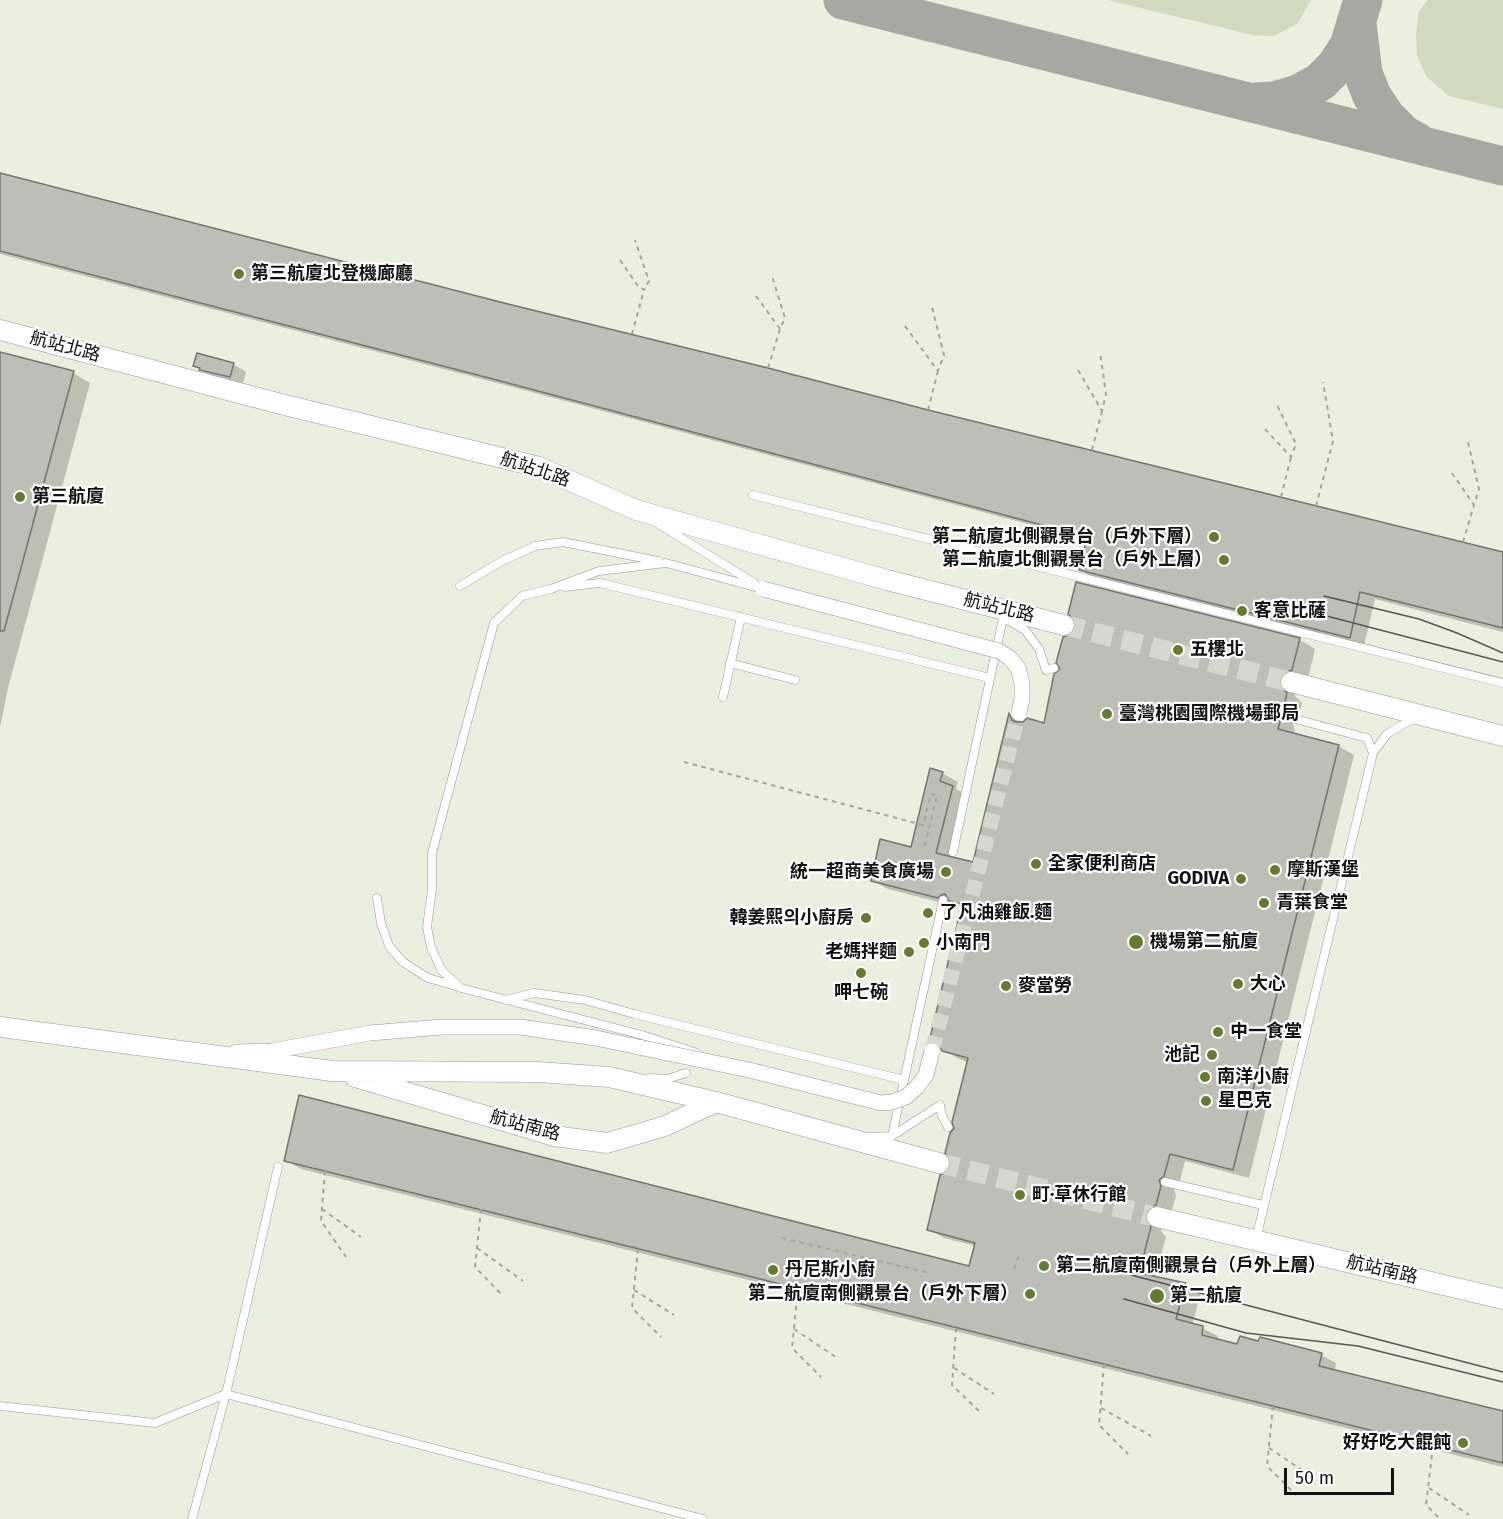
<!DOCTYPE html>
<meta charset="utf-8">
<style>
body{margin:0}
#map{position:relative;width:1503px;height:1519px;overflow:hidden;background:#f7fbf1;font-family:"Fira Sans",sans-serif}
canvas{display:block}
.scale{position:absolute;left:1284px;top:1468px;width:110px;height:27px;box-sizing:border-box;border:3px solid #121310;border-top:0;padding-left:8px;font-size:18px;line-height:21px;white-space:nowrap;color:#121310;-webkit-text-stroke:4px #fff;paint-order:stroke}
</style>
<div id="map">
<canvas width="1503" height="1519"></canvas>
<div class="scale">50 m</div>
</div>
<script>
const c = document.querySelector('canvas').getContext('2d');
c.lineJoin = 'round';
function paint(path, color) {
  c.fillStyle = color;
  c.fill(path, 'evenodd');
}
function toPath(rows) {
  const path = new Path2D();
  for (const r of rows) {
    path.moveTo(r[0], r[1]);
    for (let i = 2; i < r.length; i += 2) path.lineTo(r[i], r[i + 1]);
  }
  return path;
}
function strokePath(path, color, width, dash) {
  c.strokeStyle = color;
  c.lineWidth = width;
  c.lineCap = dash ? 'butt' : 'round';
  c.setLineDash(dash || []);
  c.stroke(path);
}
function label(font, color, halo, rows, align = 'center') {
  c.font = font + ' "Fira Sans","Noto Sans TC","Noto Sans KR",sans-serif';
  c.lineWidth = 4.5;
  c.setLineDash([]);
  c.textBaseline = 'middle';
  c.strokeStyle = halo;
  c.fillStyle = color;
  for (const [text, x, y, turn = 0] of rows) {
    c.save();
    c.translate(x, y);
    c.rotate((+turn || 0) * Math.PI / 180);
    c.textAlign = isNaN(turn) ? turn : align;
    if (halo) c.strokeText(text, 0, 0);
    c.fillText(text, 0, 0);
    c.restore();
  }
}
const built = toPath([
 [0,0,1503,0,1503,1519,0,1519]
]);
const green = toPath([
 [1108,0,1311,0,1297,24,1274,36,1252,35],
 [1428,0,1503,0,1503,109,1449,96,1426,76,1417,55,1416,34,1419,11]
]);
const shadow = toPath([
 [0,175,507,306,1503,553,1503,632,1375,599,1364,646,1095,578,1080,570,1088,540,505,385,0,254],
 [0,354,73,373,90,383,8,688,0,727],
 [233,364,246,372,243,383,214,377,201,369],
 [1077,584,1300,640,1315,649,1308,679,1294,689,1295,696,1302,703,1298,719,1293,724,1295,730,1294,735,1338,746,1354,755,1249,1178,1185,1161,1179,1185,1174,1189,1176,1196,1171,1214,1161,1223,1161,1231,1166,1237,1155,1278,1186,1285,1201,1293,1192,1325,1202,1328,1218,1336,1218,1341,1238,1346,1321,1355,1336,1363,1335,1371,1503,1413,1503,1467,301,1169,286,1160,971,1267,976,1246,944,1238,929,1229,952,1166,956,1128,968,1062,959,1059,931,1041,963,907,956,903,954,906,888,889,872,880,912,849,942,773,958,782,956,789,968,796,952,859,974,864,1010,715,1024,723,1045,725,1062,669,1077,628]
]);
const taxiway = toPath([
 [843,0,1503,166],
 [1357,24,1363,73,1372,96,1386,117,1404,135,1417,142],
 [1256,102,1275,101,1298,94,1320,82,1336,66,1349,46,1363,0]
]);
const building = toPath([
 [0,173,508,304,768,368,928,410,1503,552,1503,628,1360,592,1350,638,1079,570,1087,537,489,378,0,251,0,173],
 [0,352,74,371,4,631,0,631,0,352],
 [197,353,234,363,230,377,199,370,200,368,193,366,197,353],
 [1076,582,1300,638,1292,670,1283,673,1279,680,1280,686,1287,693,1283,710,1278,715,1280,721,1278,729,1339,745,1233,1170,1170,1154,1164,1176,1159,1180,1161,1186,1156,1205,1149,1208,1146,1214,1146,1221,1151,1227,1139,1273,1186,1283,1176,1319,1203,1326,1202,1335,1237,1344,1240,1336,1258,1341,1260,1337,1322,1353,1319,1366,1503,1411,1503,1463,284,1161,299,1095,969,1266,975,1243,927,1230,940,1175,947,1172,951,1166,950,1159,945,1153,950,1133,954,1128,952,1122,968,1058,942,1051,938,1044,929,1042,962,904,949,901,945,894,941,895,938,898,871,881,880,839,911,847,930,768,943,772,940,781,953,786,936,853,973,862,1009,713,1012,720,1016,722,1023,722,1027,718,1044,723,1054,674,1060,669,1056,663,1063,637,1072,634,1076,627,1075,621,1068,614,1076,582]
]);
const minorTunnel = toPath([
 [932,1051,1019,713]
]);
const tertiaryTunnel = toPath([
 [1064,625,1291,682],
 [939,1163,1157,1217]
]);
const path = toPath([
 [620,260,638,286,644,290,649,281,635,240],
 [756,296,780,329,785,318,772,276],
 [905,326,938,371,944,355,932,307],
 [632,334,644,290],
 [768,368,780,329],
 [1078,370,1102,411,1106,394,1100,352],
 [928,410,938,371],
 [1265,429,1291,457,1296,444,1277,405],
 [1092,450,1102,411],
 [1452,473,1474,505,1479,489,1468,442],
 [1281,497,1291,457],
 [1316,506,1333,441,1323,382],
 [1463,542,1474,505],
 [684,762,923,825,931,794,937,795,924,850],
 [325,1171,321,1221,346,1257],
 [322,1209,361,1237],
 [481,1209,475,1267,503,1296],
 [782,1238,930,1273],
 [477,1248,523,1281],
 [638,1249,632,1308,661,1337],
 [1014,1269,1020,1252],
 [798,1288,792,1348,821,1377],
 [634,1290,674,1315],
 [956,1328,952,1385,981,1413],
 [794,1329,836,1357],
 [1104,1364,1099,1425,1128,1454],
 [954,1368,994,1394],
 [1273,1406,1267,1466,1296,1495],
 [1101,1408,1151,1436],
 [1433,1446,1426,1505,1440,1519],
 [1269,1448,1311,1476],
 [1429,1488,1469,1515]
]);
const service = toPath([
 [753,495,1503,683],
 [657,523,754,583],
 [460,586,502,561,535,546,563,542,658,561],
 [565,587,600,583,990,678],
 [1002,617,1025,630,1039,649,1046,670,1054,668],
 [730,663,795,680],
 [723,697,741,617],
 [1284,716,1367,738,1373,753],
 [953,852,1003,618],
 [377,898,381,923,389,946,403,962,428,978,459,987],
 [506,1000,534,993,585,1000,634,1014,904,1080],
 [697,1053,642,1035,461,988,442,971,431,947,427,927,432,889,432,853,494,623,522,596,551,589,599,571,666,563,763,589],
 [650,1078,667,1079,686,1073],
 [892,1136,943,900],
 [869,1137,892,1136,940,1105,942,1116,948,1127],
 [1165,1182,1263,1205],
 [1256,1239,1373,753,1387,734,1414,718],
 [0,1406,155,1423,226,1394,703,1519],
 [192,1519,226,1394,278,1167]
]);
const minor = toPath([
 [236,1052,272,1051,370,1033,442,1027,520,1027,596,1038,643,1048]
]);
const tertiary = toPath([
 [0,330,281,404,539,467,636,510,887,580,1064,625],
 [1291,682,1503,736],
 [0,1027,332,1071,538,1072,609,1077,716,1102,939,1163],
 [355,1077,554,1136,607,1143,665,1126,716,1102],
 [1157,1217,1503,1299]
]);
const tram = toPath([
 [1324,596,1419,619,1457,633,1503,653],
 [1319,614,1503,662],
 [1131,1275,1503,1372],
 [1124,1299,1246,1333,1358,1346,1503,1382]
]);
const minorBridge = toPath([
 [763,589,999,651,1010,658,1018,668,1022,683,1022,699,1019,713],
 [643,1048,749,1070,881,1103,892,1102,906,1097,917,1087,926,1075,932,1051]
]);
const markers = [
 [239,274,6,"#637c2f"],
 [20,497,6,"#637c2f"],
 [1214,537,6,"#637c2f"],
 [1224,560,6,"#637c2f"],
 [1242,611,6,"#637c2f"],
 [1178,650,6,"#637c2f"],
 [1107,714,6,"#637c2f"],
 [1036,864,6,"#637c2f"],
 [1275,870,6,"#637c2f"],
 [946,872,6,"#637c2f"],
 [1241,879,6,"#637c2f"],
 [1264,903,6,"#637c2f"],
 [928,913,6,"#637c2f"],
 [866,918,6,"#637c2f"],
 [1136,942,8,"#637c2f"],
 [924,943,6,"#637c2f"],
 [909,952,6,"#637c2f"],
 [861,973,6,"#637c2f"],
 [1238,984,6,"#637c2f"],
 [1006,986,6,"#637c2f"],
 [1218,1032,6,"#637c2f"],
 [1212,1055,6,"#637c2f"],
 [1205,1077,6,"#637c2f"],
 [1206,1101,6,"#637c2f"],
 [1020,1195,6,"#637c2f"],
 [1044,1266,6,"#637c2f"],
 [773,1270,6,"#637c2f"],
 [1030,1294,6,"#637c2f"],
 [1157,1296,8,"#637c2f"],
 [1463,1443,6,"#637c2f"]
];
const poiNames = [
 ["第三航廈北登機廊廳",251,274],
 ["第三航廈",32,497],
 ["第二航廈北側觀景台（戶外下層）",1202,537,"right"],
 ["第二航廈北側觀景台（戶外上層）",1212,560,"right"],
 ["客意比薩",1254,611],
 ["五樓北",1190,650],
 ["臺灣桃園國際機場郵局",1119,714],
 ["全家便利商店",1048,864],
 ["摩斯漢堡",1287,870],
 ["統一超商美食廣場",934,872,"right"],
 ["GODIVA",1229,879,"right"],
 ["青葉食堂",1276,903],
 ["了凡油雞飯.麵",940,913],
 ["韓姜熙의小廚房",854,918,"right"],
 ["機場第二航廈",1150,942],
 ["小南門",936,943],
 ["老媽拌麵",897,952,"right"],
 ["大心",1250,984],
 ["麥當勞",1018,986],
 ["呷七碗",861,993,"center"],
 ["中一食堂",1230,1032],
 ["池記",1200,1055,"right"],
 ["南洋小廚",1217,1077],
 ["星巴克",1218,1101],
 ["町·草休行館",1032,1195],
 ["第二航廈南側觀景台（戶外上層）",1056,1266],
 ["丹尼斯小廚",785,1270],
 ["第二航廈南側觀景台（戶外下層）",1018,1294,"right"],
 ["第二航廈",1170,1296],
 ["好好吃大餛飩",1451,1443,"right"]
];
const streetNames = [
 ["航站北路",65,347,15],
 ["航站北路",535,470,19],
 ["航站北路",999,608,14],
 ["航站南路",525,1126,15],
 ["航站南路",1382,1270,13]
];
paint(built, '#eaf0e0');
paint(green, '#cfdac0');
paint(shadow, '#0003');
strokePath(taxiway, '#a6a9a2', 39);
paint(building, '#bcbfb6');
strokePath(building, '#73766e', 1.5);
strokePath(minorTunnel, '#d5d8cf', 15, [15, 8]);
strokePath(tertiaryTunnel, '#d5d8cf', 20, [20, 10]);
strokePath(service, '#969991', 9);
strokePath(minor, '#969991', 16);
strokePath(tertiary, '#969991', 21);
strokePath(path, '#a3a69e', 2, [4.5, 4.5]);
strokePath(service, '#fff', 8);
strokePath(minor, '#fff', 15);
strokePath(tertiary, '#fff', 20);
strokePath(tram, '#555752', 1.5);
strokePath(minorBridge, '#969991', 16, []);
strokePath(minorBridge, '#fff', 15);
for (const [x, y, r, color] of markers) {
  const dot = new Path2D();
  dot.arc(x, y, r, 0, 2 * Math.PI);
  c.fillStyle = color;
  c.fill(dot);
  strokePath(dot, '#fff', 2);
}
label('bold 18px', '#121310', '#fff', poiNames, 'left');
label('18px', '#121310', '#fff', streetNames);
</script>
